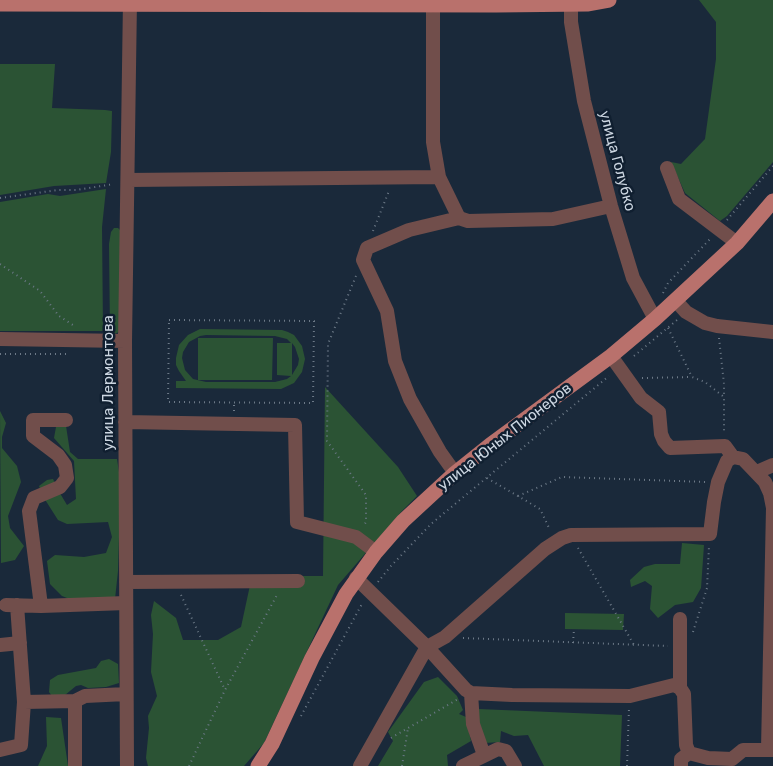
<!DOCTYPE html>
<meta charset="utf-8">
<style>
body{margin:0}
canvas{display:block;background:#1a293a}
</style>
<canvas width="773" height="766"></canvas>
<script>
const c = document.querySelector('canvas').getContext('2d');
c.lineJoin = 'round';
function paint(path, color) {
  c.fillStyle = color;
  c.fill(path, 'evenodd');
}
function toPath(rows) {
  const path = new Path2D();
  for (const r of rows) {
    path.moveTo(r[0], r[1]);
    for (let i = 2; i < r.length; i += 2) path.lineTo(r[i], r[i + 1]);
  }
  return path;
}
function strokePath(path, color, width, dash) {
  c.strokeStyle = color;
  c.lineWidth = width;
  c.lineCap = dash ? 'butt' : 'round';
  c.setLineDash(dash || []);
  c.stroke(path);
}
function label(font, color, halo, rows, align = 'center') {
  c.font = font + ' Rubik,sans-serif';
  c.lineWidth = 5;
  c.setLineDash([]);
  c.textBaseline = 'middle';
  c.strokeStyle = halo;
  c.fillStyle = color;
  for (const [text, x, y, turn = 0] of rows) {
    c.save();
    c.translate(x, y);
    c.rotate((+turn || 0) * Math.PI / 180);
    c.textAlign = isNaN(turn) ? turn : align;
    if (halo) c.strokeText(text, 0, 0);
    c.fillText(text, 0, 0);
    c.restore();
  }
}
const green = toPath([
 [699,0,773,0,773,162,727,216,720,221,685,193,671,162,681,164,705,139,716,59,716,22],
 [0,64,55,64,52,108,105,110,112,111,111,152,106,183,54,186,0,195],
 [106,189,102,227,103,331,0,331,0,202,48,194,60,196],
 [114,228,118,228,122,232,119,332,112,335,110,331,109,244,111,232],
 [200,329,282,330,288,332,294,335,302,346,305,359,302,372,294,383,281,389,176,388,176,381,186,381,179,371,176,365,176,358,179,345,188,335],
 [206,335,275,336,287,339,291,343,277,343,277,375,291,376,287,379,275,382,206,382,193,379,185,370,182,358,183,352,189,342,200,336],
 [292,343,295,347,299,359,298,365,292,375],
 [198,338,273,338,272,380,198,380],
 [325,387,398,467,417,496,401,512,338,585,264,743,244,766,148,766,146,758,149,728,148,716,157,696,151,672,153,634,151,615,154,601,176,618,183,640,218,640,241,627,252,576,323,576],
 [0,411,6,423,2,437,2,448,17,466,21,482,8,516,10,528,24,546,15,560,1,563],
 [66,426,70,452,78,459,117,459,119,472,120,503,118,571,115,599,72,600,62,596,50,584,47,561,55,555,84,557,106,553,112,537,108,522,67,524,58,520,44,498,39,486,47,480,53,479,58,490,67,505,76,499,74,461,54,438,56,427],
 [682,543,704,545,701,588,693,602,675,605,658,618,650,609,652,586,645,581,631,587,630,580,644,567,655,564,680,564],
 [565,613,624,614,623,630,565,629],
 [109,659,118,664,119,683,106,687,88,688,81,685,76,686,65,695,52,696,49,692,50,680,58,675,96,668,101,661],
 [438,677,457,696,463,710,459,714,466,717,471,741,447,755,448,766,378,766,393,741,388,732,424,682],
 [478,709,622,715,620,766,544,766,528,735,514,736,501,731,500,742,485,743,477,719],
 [46,717,61,718,68,766,38,766,47,746]
]);
const path = toPath([
 [0,198,58,190,76,190,114,184],
 [727,220,773,166],
 [373,231,389,191],
 [0,264,40,291,59,316,76,327],
 [356,276,328,344,327,441,366,495,366,522,363,527],
 [663,293,668,283,710,239],
 [169,320,314,321,313,403,168,402,169,320],
 [668,328,692,377,705,382,724,397,724,432],
 [719,338,724,384,724,397],
 [0,354,68,354],
 [634,356,677,320],
 [642,378,692,377],
 [234,411,234,402],
 [487,478,540,509,550,530],
 [518,496,562,477,706,482],
 [578,548,634,645],
 [378,582,390,567,431,524,609,376],
 [181,595,225,690],
 [693,632,707,588,709,546],
 [463,638,668,646],
 [573,643,574,629],
 [301,716,363,602],
 [391,738,458,699],
 [189,766,225,690,277,595],
 [402,766,408,728],
 [627,766,629,708]
]);
const minor = toPath([
 [433,5,433,142,439,177,459,218],
 [571,5,571,22,584,101,611,206,633,278,655,319],
 [667,168,679,199,737,243],
 [128,180,439,177],
 [459,218,468,221,553,219,611,206],
 [676,301,686,312,705,323,717,326,773,332],
 [0,339,125,341],
 [611,356,641,398,659,412,661,434,664,441,670,448,725,446,733,457],
 [125,422,295,425,297,522,356,537,376,552],
 [757,472,773,465],
 [455,473,440,452,410,399,395,361,387,311,363,260,367,248,409,230,459,218],
 [356,578,427,647,466,690,471,693,512,695,630,696,674,685,680,688,684,694,686,745,689,753,708,758,732,759,743,750,773,750],
 [126,582,298,581],
 [6,605,41,606,126,603],
 [41,606,29,511,34,498,60,487,67,478,65,465,58,455,33,436,33,420,66,420],
 [0,645,20,643],
 [680,688,680,619],
 [471,693,473,724,484,755],
 [24,702,75,701],
 [0,750,21,745,24,702,17,605],
 [75,766,75,701,85,696,126,694],
 [127,766,125,341,130,0],
 [360,766,427,647,445,637,545,549,562,538,571,535,710,534,714,502,718,482,727,461,733,457,743,459,765,482,770,493,773,508,768,749],
 [463,766,498,749,506,751,515,766],
 [681,766,681,759,689,753]
]);
const major = toPath([
 [0,4,496,5,587,4,609,0],
 [258,766,272,744,312,658,346,594,376,552,403,521,455,473,490,445,611,356,655,319,737,243,773,201]
]);
const streetNames = [
 ["улица Голубко",617,161,75],
 ["улица Лермонтова",109,383,-90],
 ["улица Юных Пионеров",505,437,-38]
];
paint(green, '#2b5334');
strokePath(path, '#6c7987', 2, [1, 4]);
strokePath(minor, '#714e4b', 14);
strokePath(major, '#b9716c', 15);
label('15px', '#ccd6e1', '#101f30', streetNames);
</script>
